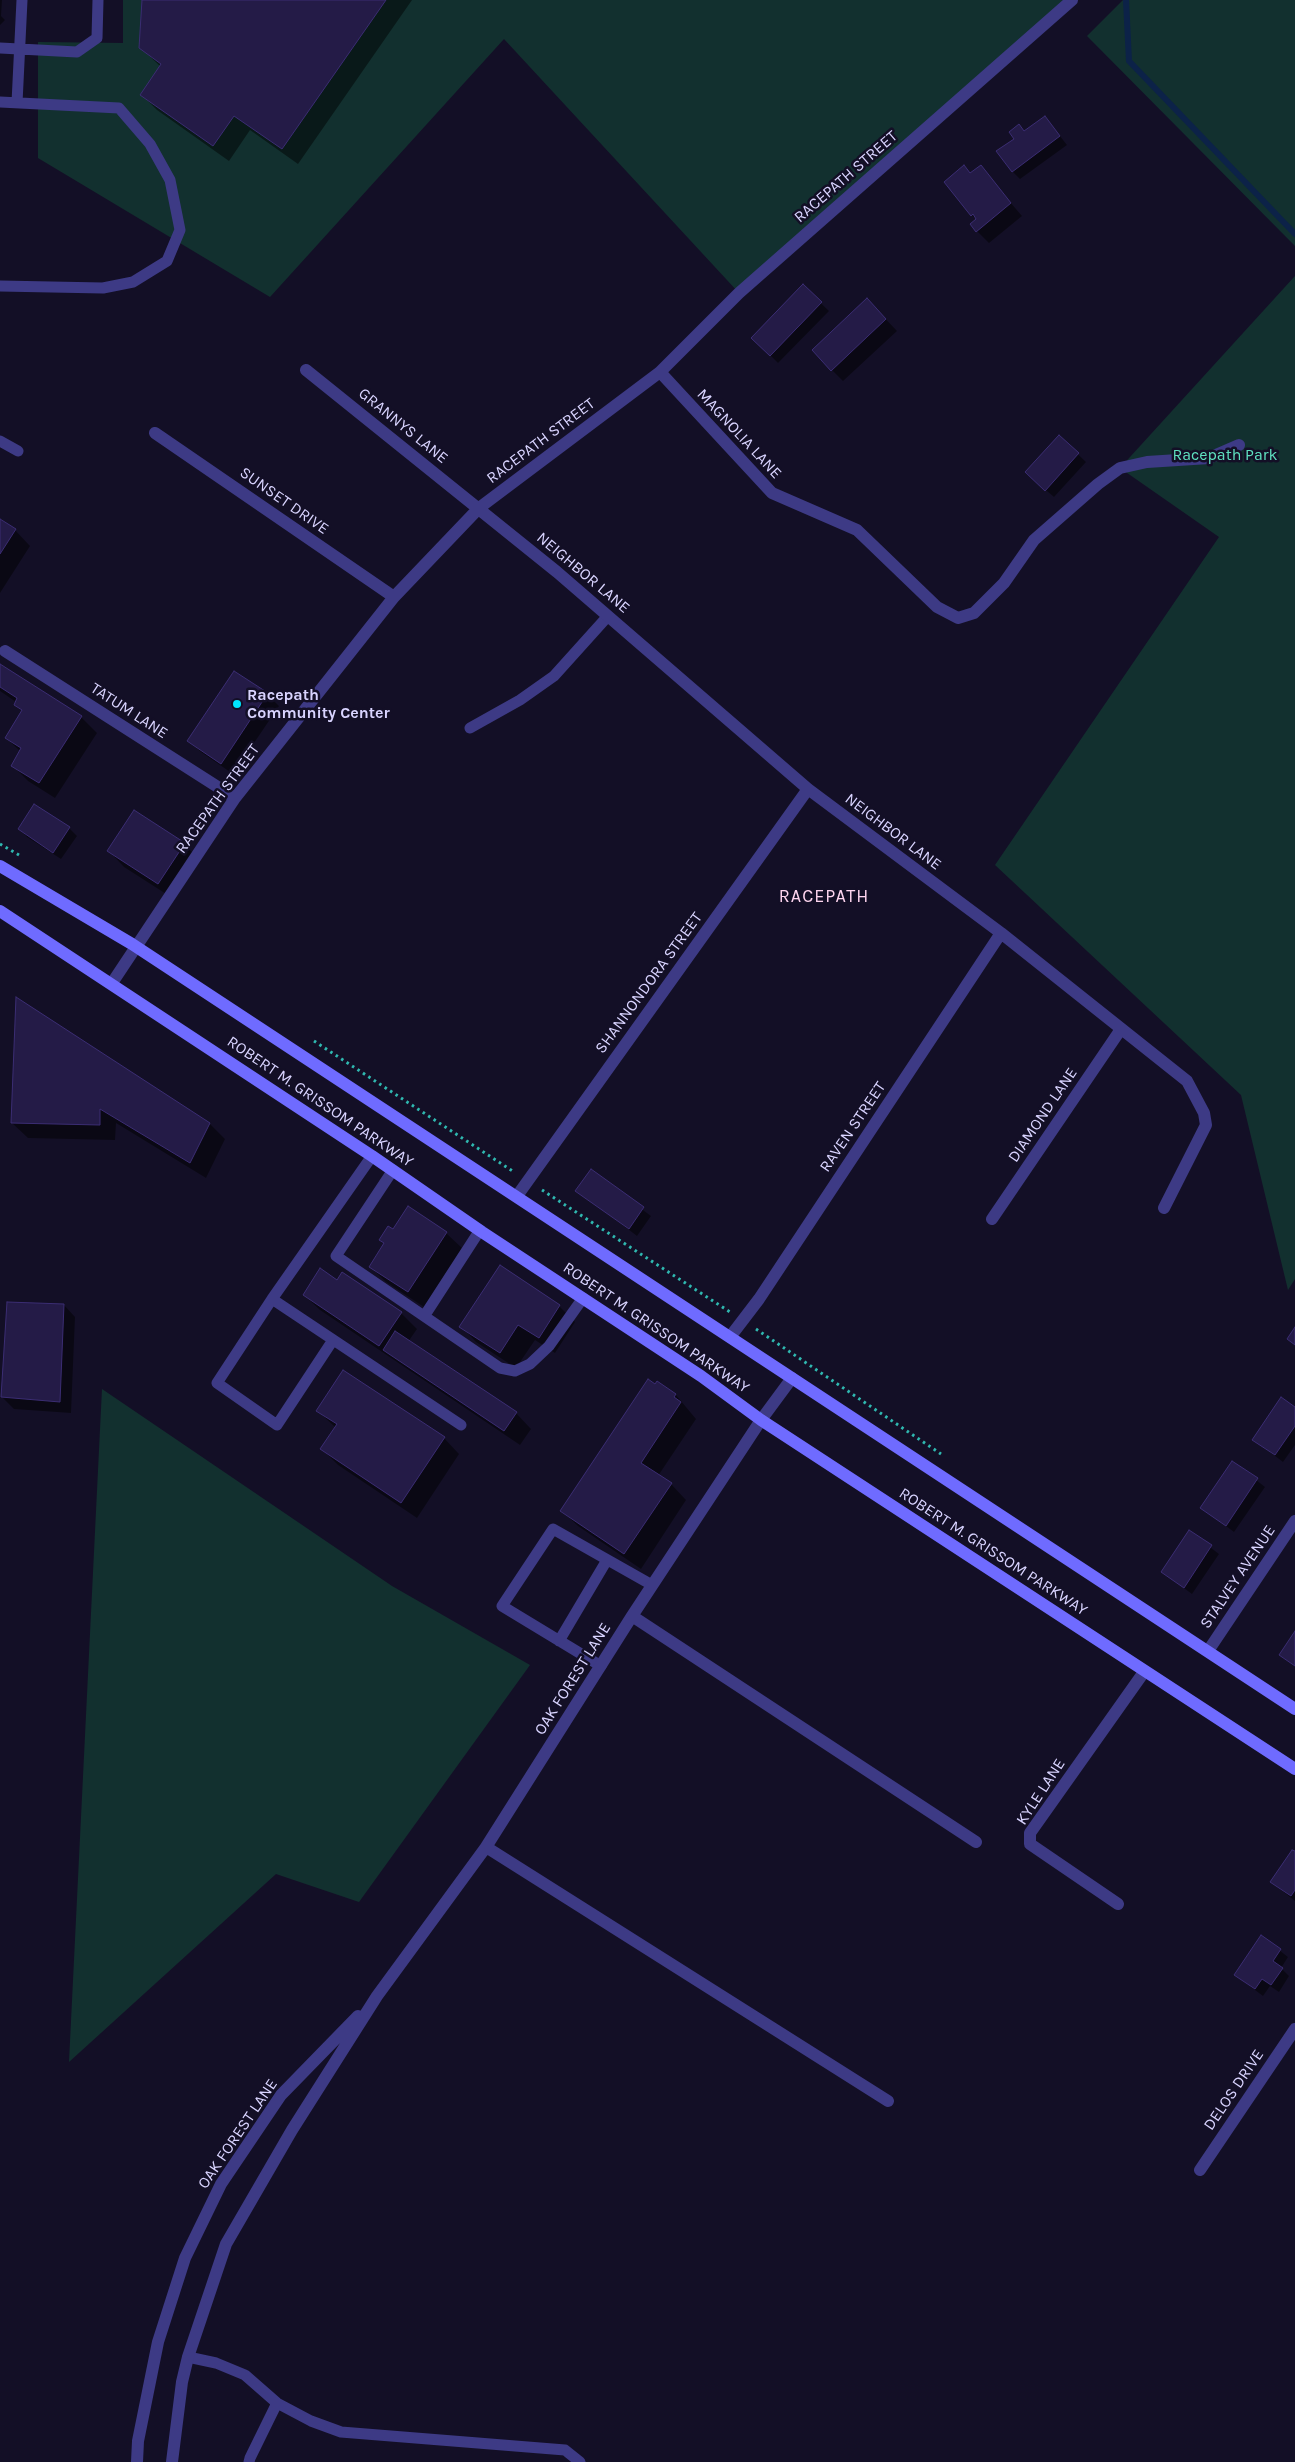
<!DOCTYPE html>
<style>
body{margin:0}
canvas{display:block;background:#130f26}
</style>
<canvas width="1295" height="2462"></canvas>
<script>
const c = document.querySelector('canvas').getContext('2d');
c.lineJoin = 'round';
function paint(path, color) {
  c.fillStyle = color;
  c.fill(path, 'evenodd');
}
function toPath(rows) {
  const path = new Path2D();
  for (const r of rows) {
    path.moveTo(r[0], r[1]);
    for (let i = 2; i < r.length; i += 2) path.lineTo(r[i], r[i + 1]);
  }
  return path;
}
function strokePath(path, color, width, dash) {
  c.strokeStyle = color;
  c.lineWidth = width;
  c.lineCap = dash ? 'butt' : 'round';
  c.setLineDash(dash || []);
  c.stroke(path);
}
function label(font, color, halo, rows, align = 'center') {
  c.font = font + ' Karla,sans-serif';
  c.lineWidth = 5;
  c.setLineDash([]);
  c.textBaseline = 'middle';
  c.strokeStyle = halo;
  c.fillStyle = color;
  for (const [text, x, y, turn = 0] of rows) {
    c.save();
    c.translate(x, y);
    c.rotate((+turn || 0) * Math.PI / 180);
    c.textAlign = isNaN(turn) ? turn : align;
    if (halo) c.strokeText(text, 0, 0);
    c.fillText(text, 0, 0);
    c.restore();
  }
}
const green = toPath([
 [123,0,1072,0,739,293,504,39,270,297,38,158,38,42,123,43],
 [1123,0,1295,0,1295,246,1087,36],
 [1295,276,1295,1279,1288,1290,1241,1095,995,865,1219,537,1120,468],
 [102,1389,392,1586,530,1665,359,1902,276,1874,69,2062]
]);
const shadow = toPath([
 [0,0,2,0,1,16,5,20,0,25],
 [143,0,412,0,298,164,250,130,229,161,157,110,141,94,161,67,140,47],
 [1045,117,1067,145,1020,179,1013,172,1015,139,1019,126,1025,132],
 [980,167,1022,216,989,243,977,231,977,220,972,215,971,174],
 [803,286,829,311,778,363,753,338],
 [879,312,897,331,843,381,832,370],
 [1059,436,1086,462,1054,497,1034,480],
 [0,521,15,530,30,546,0,593],
 [0,665,81,717,97,733,55,798,28,781,12,765,21,752,6,738,23,712,15,705,16,702,0,691],
 [267,694,279,706,233,774,201,752,189,741],
 [69,828,77,836,61,859,27,837,20,829],
 [184,844,200,860,174,899,124,867,109,851],
 [17,1000,210,1124,225,1139,206,1178,116,1123,115,1140,28,1138,12,1123],
 [591,1171,651,1216,637,1236,577,1190],
 [393,1231,446,1233,462,1248,424,1307,386,1282,371,1267],
 [500,1267,559,1306,575,1322,555,1353,535,1340,516,1368,476,1342,461,1326],
 [338,1281,401,1313,417,1329,408,1342,516,1413,531,1429,520,1445,320,1310,304,1295],
 [64,1305,75,1317,71,1413,14,1409,2,1397],
 [657,1383,676,1395,696,1419,658,1476,671,1484,686,1500,641,1569,578,1526,562,1511],
 [1295,1408,1295,1445,1283,1462,1254,1440],
 [318,1411,444,1438,459,1454,417,1518,338,1465,322,1449,336,1428],
 [1233,1462,1265,1487,1234,1532,1202,1508],
 [1189,1531,1219,1554,1192,1594,1162,1572],
 [1295,1853,1295,1901,1271,1882],
 [1261,1936,1288,1957,1281,1968,1289,1976,1279,1992,1270,1986,1263,1996,1235,1975]
]);
const stream = toPath([
 [1126,0,1129,61,1295,234]
]);
const building = toPath([
 [142,0,386,0,282,149,234,116,213,146,140,95,161,64,139,48,142,0],
 [1045,116,1060,136,1012,172,996,151,1014,139,1009,132,1019,124,1024,131,1045,116],
 [964,165,970,173,981,165,1011,203,976,232,970,224,976,219,973,214,971,216,944,182,964,165],
 [803,284,822,302,770,356,751,338,803,284],
 [867,298,886,319,831,371,812,350,867,298],
 [1059,435,1079,453,1045,491,1025,472,1059,435],
 [0,519,16,529,0,554,0,519],
 [0,664,82,716,39,783,11,766,21,748,5,738,22,710,14,705,17,698,0,687,0,664],
 [234,671,268,693,221,764,187,741,234,671],
 [34,804,70,827,53,853,18,829,34,804],
 [134,810,185,843,158,884,107,851,134,810],
 [16,997,210,1123,190,1163,100,1109,100,1125,11,1123,16,997],
 [591,1169,644,1207,629,1229,575,1191,591,1169],
 [408,1206,447,1232,408,1292,369,1267,384,1243,379,1240,388,1226,393,1229,408,1206],
 [500,1265,560,1305,539,1338,518,1325,500,1353,459,1327,500,1265],
 [320,1268,337,1280,342,1272,402,1312,379,1346,303,1295,320,1268],
 [7,1302,64,1304,60,1402,1,1397,7,1302],
 [1295,1327,1295,1345,1287,1339,1295,1327],
 [395,1331,517,1412,504,1431,383,1350,395,1331],
 [343,1370,445,1437,401,1503,320,1449,337,1424,316,1411,343,1370],
 [648,1379,655,1384,657,1381,676,1394,674,1397,681,1402,641,1463,672,1483,624,1554,560,1511,648,1379],
 [1281,1397,1295,1407,1295,1426,1275,1455,1252,1440,1281,1397],
 [1232,1461,1258,1478,1226,1526,1200,1508,1232,1461],
 [1189,1530,1212,1545,1184,1588,1161,1572,1189,1530],
 [1295,1631,1295,1666,1279,1655,1295,1631],
 [1292,1850,1295,1851,1295,1890,1291,1896,1270,1882,1292,1850],
 [1261,1935,1281,1949,1273,1961,1283,1968,1271,1985,1262,1979,1255,1989,1234,1975,1261,1935]
]);
const path = toPath([
 [0,844,19,855],
 [314,1041,514,1172],
 [542,1190,730,1312],
 [756,1329,941,1454]
]);
const service = toPath([
 [0,48,77,52,97,38,98,0],
 [0,102,119,108,150,144,170,180,180,230,167,261,133,282,103,288,0,286],
 [17,103,22,0],
 [0,441,18,451],
 [470,728,520,700,554,676,608,616],
 [372,1156,272,1299,461,1425],
 [393,1170,336,1256,500,1368,515,1371,530,1364,549,1346,583,1298],
 [272,1299,217,1383,277,1425,333,1340],
 [425,1315,480,1230],
 [559,1641,607,1560],
 [601,1666,502,1606,553,1529,652,1585],
 [188,2357,216,2363,245,2375,277,2403,311,2421,341,2432,565,2450,580,2462],
 [249,2462,250,2458,277,2403]
]);
const minor = toPath([
 [306,370,557,572,808,789,1001,933,1187,1081,1204,1113,1206,1125,1164,1208],
 [660,372,772,493,857,530,937,607,958,618,974,613,1004,583,1034,540,1098,484,1120,468,1147,462,1209,458,1239,445],
 [155,433,394,597],
 [5,651,235,798],
 [112,983,235,798,394,597,479,508,660,372,739,293,1072,0],
 [517,1196,808,789],
 [992,1219,1121,1029],
 [730,1337,759,1299,1001,933],
 [632,1616,976,1842],
 [1208,1651,1295,1521],
 [486,1847,888,2101],
 [1118,1904,1030,1844,1030,1833,1144,1672],
 [1200,2170,1295,2029],
 [137,2462,138,2441,158,2342,185,2258,221,2184,281,2095,358,2016],
 [172,2462,182,2382,188,2357,226,2244,292,2130,377,1996,486,1847,632,1616,761,1420,792,1378]
]);
const secondary = toPath([
 [0,866,132,944,1295,1709],
 [0,911,372,1156,482,1232,701,1376,761,1420,1295,1769]
]);
const markers = [
 [237,704,5,"#00e5ff"]
];
const streetNames = [
 ["RACEPATH STREET",846,177,-41],
 ["GRANNYS LANE",403,426,39],
 ["MAGNOLIA LANE",739,434,47],
 ["RACEPATH STREET",541,441,-37],
 ["SUNSET DRIVE",284,501,35],
 ["NEIGHBOR LANE",583,573,40],
 ["TATUM LANE",129,711,33],
 ["RACEPATH STREET",218,799,-54],
 ["NEIGHBOR LANE",893,832,37],
 ["SHANNONDORA STREET",649,983,-54],
 ["ROBERT M. GRISSOM PARKWAY",320,1102,34],
 ["DIAMOND LANE",1043,1115,-56],
 ["RAVEN STREET",853,1127,-56],
 ["ROBERT M. GRISSOM PARKWAY",656,1328,34],
 ["ROBERT M. GRISSOM PARKWAY",993,1552,33],
 ["STALVEY AVENUE",1238,1577,-56],
 ["OAK FOREST LANE",573,1679,-58],
 ["KYLE LANE",1041,1792,-57],
 ["DELOS DRIVE",1234,2090,-56],
 ["OAK FOREST LANE",238,2134,-56]
];
const parkNames = [
 ["Racepath Park",1225,455]
];
const poiNames = [
 ["Racepath",247,695],
 ["Community Center",247,713]
];
const neighbourhoodNames = [
 ["RACEPATH",824,897]
];
paint(green, '#12302f');
paint(shadow, '#0007');
strokePath(stream, '#0c2248', 6);
paint(building, '#241b47');
strokePath(building, '#3b2d73', 1);
strokePath(path, '#2fb8b0', 3, [2.5, 4]);
strokePath(service, '#3d3a85', 11);
strokePath(minor, '#3d3a85', 12);
strokePath(secondary, '#6f6bff', 12);
for (const [x, y, r, color] of markers) {
  const dot = new Path2D();
  dot.arc(x, y, r, 0, 2 * Math.PI);
  c.fillStyle = color;
  c.fill(dot);
  strokePath(dot, '#130f26', 2);
}
label('16px', '#d9d4ff', '#130f26', streetNames);
label('16px', '#5fe0c0', '#130f26', parkNames);
label('bold 16px', '#d9d4ff', '#130f26', poiNames, 'left');
c.letterSpacing = '1px';
label('18px', '#ffd6f0', '#130f26', neighbourhoodNames);
c.letterSpacing = '0px';
</script>
